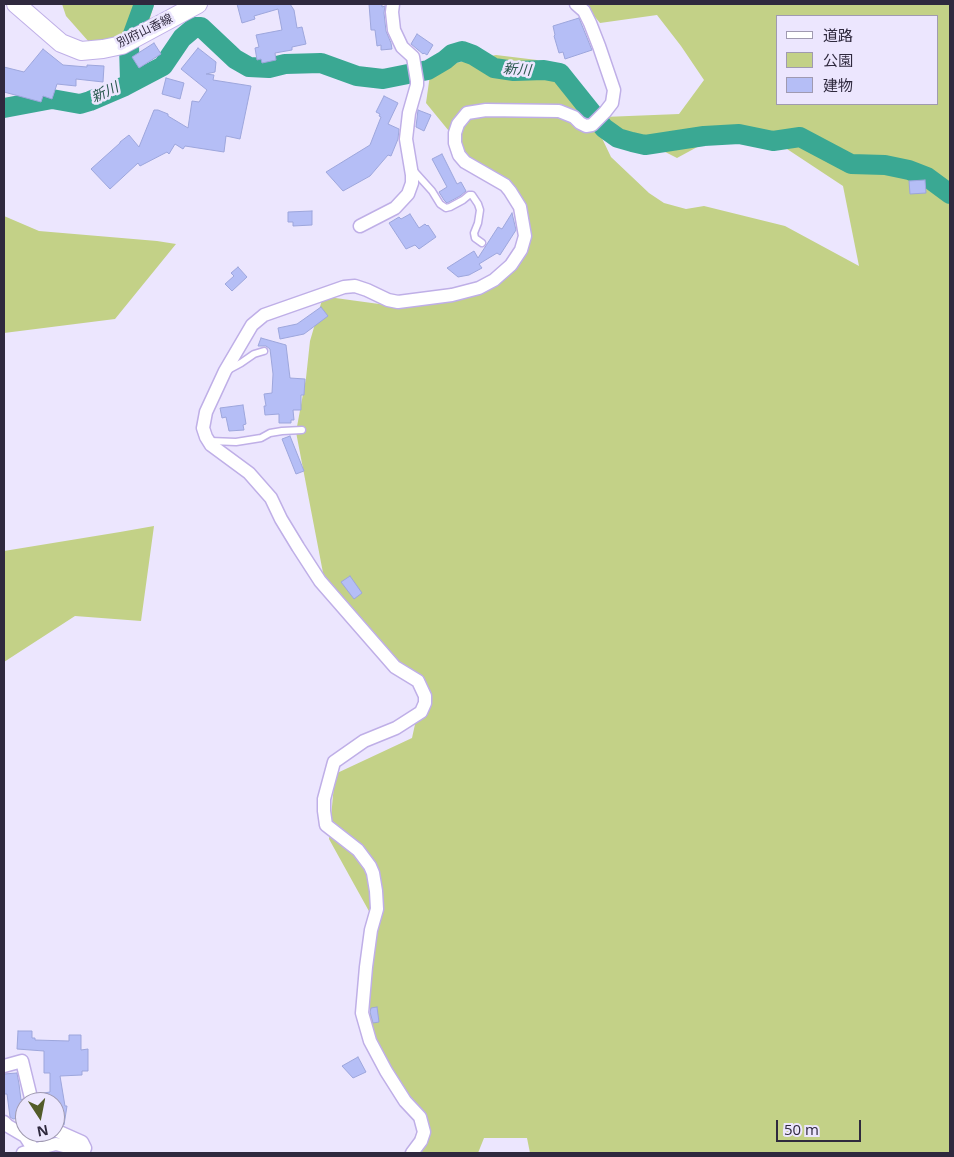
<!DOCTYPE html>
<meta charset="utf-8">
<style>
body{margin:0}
#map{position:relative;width:954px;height:1157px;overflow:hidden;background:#ece6fe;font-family:"Open Sans","Noto Sans JP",sans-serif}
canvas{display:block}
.frame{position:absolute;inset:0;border:5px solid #2f293e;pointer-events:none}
.legend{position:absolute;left:776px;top:15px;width:162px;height:90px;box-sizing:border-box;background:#ece6fe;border:1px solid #a09ab1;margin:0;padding:6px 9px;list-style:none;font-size:15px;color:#2f293e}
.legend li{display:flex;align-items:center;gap:10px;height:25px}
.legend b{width:25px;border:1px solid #a09ab1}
.north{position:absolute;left:15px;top:1092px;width:50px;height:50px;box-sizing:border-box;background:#ece6fe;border:1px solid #a09ab1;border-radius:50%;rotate:169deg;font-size:14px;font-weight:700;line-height:20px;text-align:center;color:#2f293e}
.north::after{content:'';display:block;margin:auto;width:18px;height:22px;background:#525b29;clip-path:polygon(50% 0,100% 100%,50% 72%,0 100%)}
.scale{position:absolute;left:776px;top:1120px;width:85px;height:22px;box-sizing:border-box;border:2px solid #2f293e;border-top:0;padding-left:6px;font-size:15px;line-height:18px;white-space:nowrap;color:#2f293e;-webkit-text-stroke:4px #ece6fe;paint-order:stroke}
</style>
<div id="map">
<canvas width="954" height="1157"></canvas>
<div class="frame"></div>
<ul class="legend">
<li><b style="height:6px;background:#fff"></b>道路</li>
<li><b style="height:14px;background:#c3d187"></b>公園</li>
<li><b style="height:14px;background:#b5bef6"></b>建物</li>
</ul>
<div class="north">N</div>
<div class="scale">50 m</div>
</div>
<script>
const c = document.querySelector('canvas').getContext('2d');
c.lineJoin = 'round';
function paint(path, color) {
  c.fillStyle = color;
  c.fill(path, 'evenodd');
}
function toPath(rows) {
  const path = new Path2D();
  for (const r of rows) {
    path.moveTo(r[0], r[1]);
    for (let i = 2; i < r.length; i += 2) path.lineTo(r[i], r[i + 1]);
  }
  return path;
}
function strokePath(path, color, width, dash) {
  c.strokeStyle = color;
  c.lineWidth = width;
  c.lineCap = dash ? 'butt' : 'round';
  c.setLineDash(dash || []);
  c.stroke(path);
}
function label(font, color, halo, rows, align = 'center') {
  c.font = font + ' "Open Sans","Noto Sans JP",sans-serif';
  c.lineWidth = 5;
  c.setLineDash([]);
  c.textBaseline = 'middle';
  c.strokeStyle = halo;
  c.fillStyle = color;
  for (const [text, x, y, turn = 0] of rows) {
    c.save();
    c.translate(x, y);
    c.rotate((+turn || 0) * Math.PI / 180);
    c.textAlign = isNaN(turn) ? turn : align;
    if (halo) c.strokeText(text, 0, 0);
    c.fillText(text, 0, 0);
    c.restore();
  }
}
const green = toPath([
 [62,4,154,4,146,32,114,47,89,42,66,16],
 [584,4,950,4,950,1153,530,1153,527,1138,484,1138,478,1153,408,1153,421,1122,370,1041,370,913,329,839,335,774,412,738,421,697,399,664,324,578,296,432,306,378,310,341,322,300,328,297,401,307,482,291,524,253,520,199,475,164,462,152,453,136,426,103,431,68,496,55,537,60,577,103,599,132,611,157,649,193,664,203,686,209,704,206,785,226,859,266,843,186,787,149,723,133,677,158,630,134,615,128,604,117,679,114,704,80,681,46,657,15,600,23],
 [778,16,938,16,938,104,778,104],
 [4,216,39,231,157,241,176,244,115,319,4,333],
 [154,526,141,621,75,616,4,662,4,551,120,532]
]);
const river = toPath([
 [130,82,129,45,144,4],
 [4,108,52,99,80,104,90,101,125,86,163,66,182,38,195,27,201,27,235,59,249,67,269,68,285,64,321,63,357,76,383,79,428,70,445,60,452,54,462,51,473,55,494,68,514,71,544,70,560,73,604,128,618,138,632,142,645,145,704,136,739,134,773,141,800,137,851,164,885,165,909,170,927,177,950,194]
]);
const building = toPath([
 [237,4,290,4,294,10,297,28,302,27,306,44,292,47,292,50,275,53,276,60,262,63,261,59,257,60,255,48,259,47,256,35,282,30,278,9,254,16,255,19,242,23,237,4],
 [369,4,382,4,382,7,385,6,384,13,386,31,391,43,392,49,381,50,381,45,377,46,375,30,371,30,369,4],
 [579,18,592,50,565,59,563,52,559,53,554,36,555,35,553,26,579,18],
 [417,34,433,45,427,55,424,53,423,54,411,44,417,34],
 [154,43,161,54,139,68,132,57,154,43],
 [198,48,216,62,215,72,206,74,214,75,213,80,251,86,240,139,226,136,224,152,185,146,183,149,175,144,169,154,167,152,140,166,138,163,110,189,91,169,120,143,120,142,129,135,139,147,154,110,158,110,168,114,168,116,188,128,192,101,199,102,207,90,181,69,198,48],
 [43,49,63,65,87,67,87,65,104,66,103,82,76,79,76,86,57,84,52,99,43,96,41,102,4,92,4,67,24,72,43,49],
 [166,78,184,83,180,99,162,94,166,78],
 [384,96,398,103,388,124,399,129,398,139,391,156,388,155,370,176,343,191,326,172,370,145,381,117,379,116,380,114,376,112,384,96],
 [418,110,431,115,424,131,416,127,418,110],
 [442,154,457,184,461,182,466,191,460,196,447,203,444,200,439,192,447,187,432,159,442,154],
 [925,180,926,193,910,194,909,181,925,180],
 [312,211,312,225,293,226,293,222,288,222,288,212,312,211],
 [512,213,516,230,500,255,497,253,479,264,482,268,469,275,458,277,447,268,474,251,478,258,498,227,502,229,512,213],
 [410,214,419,228,425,224,427,226,428,225,436,237,419,249,415,245,406,249,389,223,399,217,401,219,410,214],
 [238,267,247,277,232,291,225,284,234,276,231,273,238,267],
 [321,307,328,316,304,334,280,339,278,328,297,324,321,307],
 [261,338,286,345,290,378,305,379,304,395,301,395,301,410,293,410,294,420,291,420,291,423,279,423,279,414,265,415,264,406,266,406,264,394,272,393,273,374,270,349,266,346,258,346,261,338],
 [243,405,246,424,243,425,244,430,229,431,226,417,222,418,220,408,243,405],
 [290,436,304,471,296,474,282,439,290,436],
 [350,576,362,593,354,599,341,582,350,576],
 [377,1007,379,1022,373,1023,370,1012,371,1008,377,1007],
 [18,1031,32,1031,32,1038,35,1038,35,1040,69,1041,69,1035,81,1035,81,1050,88,1049,88,1071,82,1071,82,1075,60,1076,65,1106,67,1106,64,1125,55,1122,55,1102,40,1102,38,1094,50,1092,50,1073,44,1073,44,1051,17,1049,18,1031],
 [358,1057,366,1072,353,1078,342,1066,358,1057],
 [17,1073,19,1084,21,1100,23,1099,25,1106,25,1117,13,1119,10,1117,7,1094,4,1094,4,1074,17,1073]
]);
const service = toPath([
 [414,171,432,191,440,204,446,208,450,207,463,200,469,195,472,195,478,204,480,210,478,223,474,233,475,238,482,243],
 [228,370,241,363,254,354,264,351],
 [210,441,236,442,261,438,270,433,282,431,302,430]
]);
const minor = toPath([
 [360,226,395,208,408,194,412,183,412,175,406,139,409,113,417,85,417,81,413,57,402,47,394,30,392,12,393,4],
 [4,1066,22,1061,32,1102],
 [4,1122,8,1126,25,1136,34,1150],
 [55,1130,82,1142,85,1148,83,1153],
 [23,1153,44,1147,56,1144,75,1149,78,1153],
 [412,1153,421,1141,424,1132,420,1117,405,1101,386,1071,370,1041,362,1013,366,967,371,930,377,909,376,891,373,873,370,866,358,850,326,825,324,811,324,799,334,762,364,741,396,728,421,712,425,703,425,696,418,681,395,667,320,581,298,547,281,519,271,498,249,473,211,445,206,437,203,428,206,412,225,371,252,325,264,315,344,287,355,286,367,290,388,300,398,302,452,295,479,288,494,280,511,265,521,250,525,236,520,207,510,191,505,185,465,162,459,155,455,143,455,133,458,124,467,113,486,110,559,111,574,117,580,123,586,126,592,125,605,112,612,103,614,90,599,46,590,23,584,11,576,4]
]);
const secondary = toPath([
 [16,4,61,43,81,51,103,49,122,45,198,4]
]);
const streetNames = [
 ["別府山香線",145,31,-26]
];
const waterNames = [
 ["新川",517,70,4],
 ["新川",105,93,-25]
];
paint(green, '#c3d187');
strokePath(river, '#3aa893', 20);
paint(building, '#b5bef6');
strokePath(building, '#9da6dc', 1);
strokePath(service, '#bfafe7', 9);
strokePath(minor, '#bfafe7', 15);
strokePath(secondary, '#bfafe7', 20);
strokePath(service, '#fff', 6);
strokePath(minor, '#fff', 12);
strokePath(secondary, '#fff', 18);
label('12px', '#2f293e', '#ece6fe', streetNames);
label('italic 14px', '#2a584e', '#ece6fe', waterNames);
</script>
